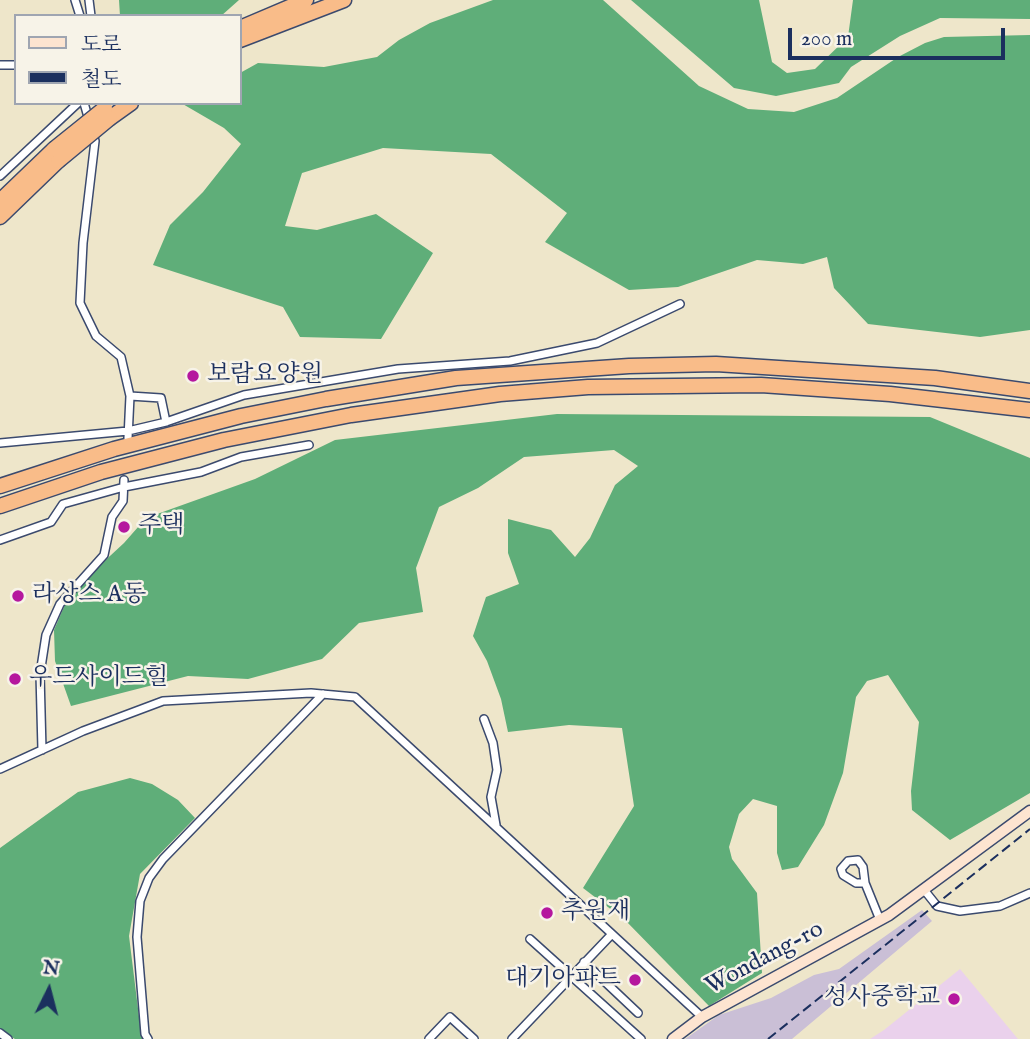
<!DOCTYPE html>
<meta charset="utf-8">
<style>
body{margin:0}
#map{position:relative;width:1030px;height:1039px;overflow:hidden;background:#eee6ca;font-family:"IM FELL English","Noto Serif KR",serif}
canvas{display:block}
.legend{position:absolute;left:14px;top:14px;width:228px;height:91px;box-sizing:border-box;background:#f7f3e8;border:2px solid #9fa5b1;margin:0;padding:9px 12px;list-style:none;font-size:21px;color:#1b2f5e}
.legend li{display:flex;align-items:center;gap:14px;height:35px}
.legend b{width:35px;border:2px solid #9fa5b1}
.north{position:absolute;left:14px;top:955px;width:70px;height:70px;-webkit-text-stroke:5px #f7f3e8;paint-order:stroke;rotate:6deg;font-size:19px;font-weight:700;line-height:28px;text-align:center;color:#1b2f5e}
.north::after{content:'';display:block;margin:auto;width:24px;height:32px;background:#1b2f5e;clip-path:polygon(50% 0,100% 100%,50% 72%,0 100%)}
.scale{position:absolute;left:788px;top:28px;width:217px;height:32px;box-sizing:border-box;border:4px solid #1b2f5e;border-top:0;padding-left:9px;font-size:21px;line-height:24px;white-space:nowrap;color:#1b2f5e;-webkit-text-stroke:5px #f7f3e8;paint-order:stroke}
</style>
<div id="map">
<canvas width="1030" height="1039"></canvas>
<ul class="legend">
<li><b style="height:9px;background:#fde4d0"></b>도로</li>
<li><b style="height:9px;background:#1b2f5e"></b>철도</li>
</ul>
<div class="north">N</div>
<div class="scale">200 m</div>
</div>
<script>
const c = document.querySelector('canvas').getContext('2d');
c.lineJoin = 'round';
function paint(path, color) {
  c.fillStyle = color;
  c.fill(path, 'evenodd');
}
function toPath(rows) {
  const path = new Path2D();
  for (const r of rows) {
    path.moveTo(r[0], r[1]);
    for (let i = 2; i < r.length; i += 2) path.lineTo(r[i], r[i + 1]);
  }
  return path;
}
function strokePath(path, color, width, dash) {
  c.strokeStyle = color;
  c.lineWidth = width;
  c.lineCap = dash ? 'butt' : 'round';
  c.setLineDash(dash || []);
  c.stroke(path);
}
function label(font, color, halo, rows, align = 'center') {
  c.font = font + ' "IM FELL English","Noto Serif KR",serif';
  c.lineWidth = 5;
  c.setLineDash([]);
  c.textBaseline = 'middle';
  c.strokeStyle = halo;
  c.fillStyle = color;
  for (const [text, x, y, turn = 0] of rows) {
    c.save();
    c.translate(x, y);
    c.rotate((+turn || 0) * Math.PI / 180);
    c.textAlign = isNaN(turn) ? turn : align;
    if (halo) c.strokeText(text, 0, 0);
    c.fillText(text, 0, 0);
    c.restore();
  }
}
const built = toPath([
 [960,969,1018,1039,870,1039,884,1030]
]);
const industrial = toPath([
 [922,910,932,921,792,1039,685,1039,719,1015,771,998,814,975,839,969]
]);
const forest = toPath([
 [119,0,239,0,221,16,120,16],
 [493,0,603,0,699,86,748,109,794,112,837,98,898,57,925,43,944,37,1030,35,1030,330,980,337,868,324,834,288,827,257,803,264,757,260,678,287,629,290,545,242,567,213,491,154,383,148,302,173,285,226,317,230,376,214,433,253,381,339,300,337,283,307,153,265,170,225,203,192,241,144,224,128,181,103,240,103,240,73,258,63,324,67,377,57,399,40,430,23],
 [631,0,759,0,772,62,787,73,815,69,848,37,853,0,1030,0,1030,19,940,18,900,36,851,67,839,83,776,96,734,88],
 [557,414,930,417,1030,458,1030,793,950,840,912,810,911,791,919,722,888,675,867,681,856,697,843,773,824,825,798,867,782,870,777,853,777,806,753,799,739,814,729,847,732,859,757,893,762,973,709,1006,625,920,583,888,634,806,622,728,569,725,508,732,501,699,487,661,473,636,486,597,519,584,508,553,508,519,551,530,575,557,590,538,615,485,638,466,614,450,524,457,478,488,439,507,416,568,423,612,359,623,322,659,248,679,188,676,71,706,55,661,54,630,70,593,124,543,146,518,255,479,335,440],
 [130,778,152,784,178,800,195,818,140,874,129,936,141,1033,145,1039,15,1039,0,1030,0,848,78,792]
]);
const street = toPath([
 [75,0,80,16],
 [89,0,91,16],
 [0,65,16,65],
 [84,103,95,141,83,243,80,303,96,336,121,357,130,396,128,438],
 [0,176,78,103],
 [130,396,161,398,166,422],
 [0,443,128,431,166,422,244,395,398,369,510,361,597,343,680,304],
 [0,540,51,522,63,504,124,487,201,472,241,457,309,445],
 [484,719,493,743,497,770,491,797,496,825],
 [42,750,40,674,46,635,60,604,104,555,112,517,123,501,124,480],
 [0,769,83,731,163,701,311,693,355,697,702,1017],
 [865,883,856,883,843,875,841,869,848,861,858,860,863,867,865,883,880,920],
 [925,891,937,906,960,911,1000,906,1030,893],
 [530,939,641,1039],
 [584,962,638,1013],
 [0,1033,8,1039],
 [148,1039,145,1034,137,937,140,901,149,878,163,859,323,694],
 [429,1039,450,1017,474,1039],
 [512,1039,612,934]
]);
const secondary = toPath([
 [673,1039,702,1017,889,915,1030,811]
]);
const highway = toPath([
 [240,28,306,0],
 [240,40,344,0],
 [110,118,131,103],
 [0,201,54,149],
 [0,217,58,161],
 [0,486,114,449,241,416,326,399,456,378,629,366,716,364,935,378,1030,391],
 [0,506,101,472,224,440,351,415,500,394,588,387,761,385,890,394,1030,410]
]);
const rail = toPath([
 [768,1039,1030,829]
]);
const highwayBridge = toPath([
 [54,149,105,108],
 [58,161,110,118]
]);
const markers = [
 [193,376,7,"#b5179e"],
 [124,527,7,"#b5179e"],
 [18,596,7,"#b5179e"],
 [15,679,7,"#b5179e"],
 [547,913,7,"#b5179e"],
 [635,980,7,"#b5179e"],
 [954,999,7,"#b5179e"]
];
const poiNames = [
 ["보람요양원",207,376],
 ["주택",138,527],
 ["라상스 A동",32,596],
 ["우드사이드힐",29,679],
 ["추원재",561,913],
 ["대기아파트",621,980,"right"],
 ["성사중학교",940,999,"right"]
];
const streetNames = [
 ["Wondang-ro",765,959,-28]
];
paint(built, '#ead1ec');
paint(industrial, '#cabfd6');
paint(forest, '#5fae79');
strokePath(street, '#3b4a6e', 10);
strokePath(secondary, '#3b4a6e', 13);
strokePath(highway, '#3b4a6e', 17);
strokePath(street, '#fff', 7);
strokePath(secondary, '#fde4d0', 10);
strokePath(highway, '#f9bc89', 14);
strokePath(rail, '#1b2f5e', 2, [10, 5]);
strokePath(highwayBridge, '#3b4a6e', 17, []);
strokePath(highwayBridge, '#f9bc89', 14);
for (const [x, y, r, color] of markers) {
  const dot = new Path2D();
  dot.arc(x, y, r, 0, 2 * Math.PI);
  c.fillStyle = color;
  c.fill(dot);
  strokePath(dot, '#f7f3e8', 2.5);
}
label('24px', '#1b2f5e', '#f7f3e8', poiNames, 'left');
label('24px', '#1b2f5e', '#f7f3e8', streetNames);
</script>
